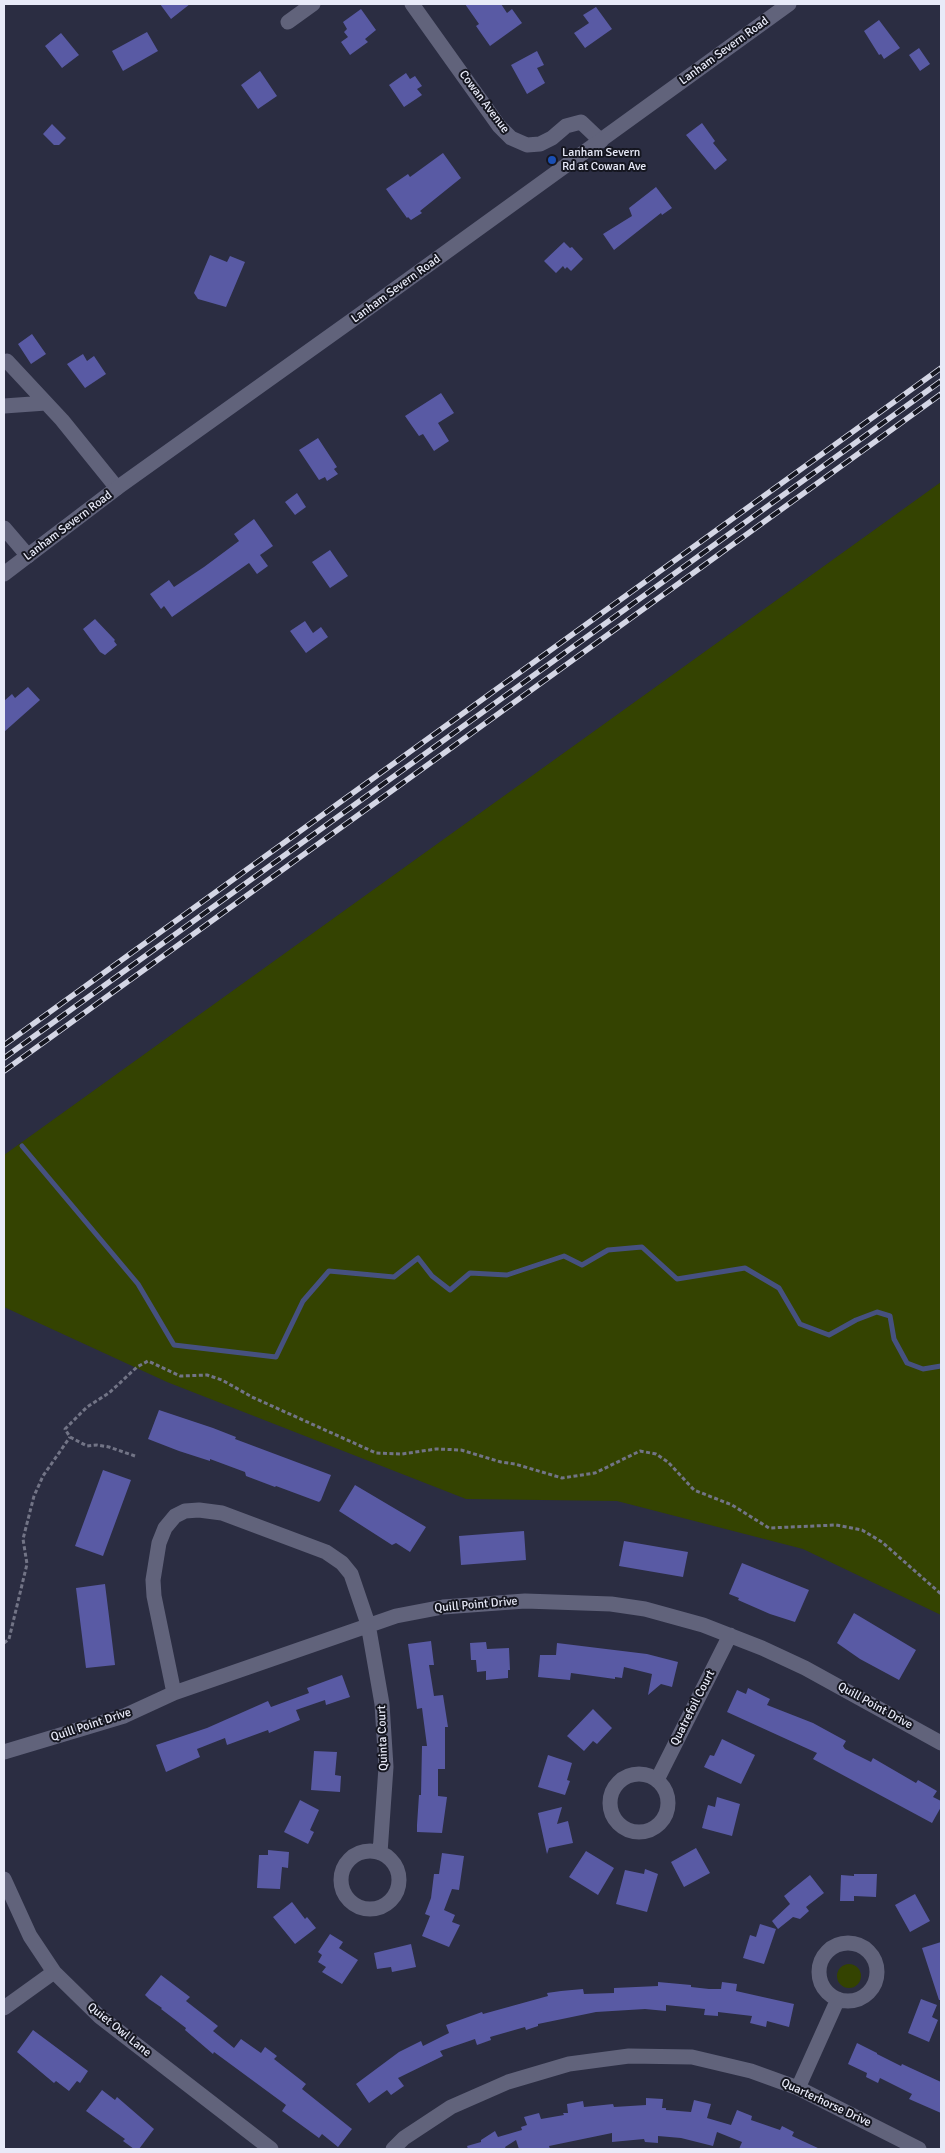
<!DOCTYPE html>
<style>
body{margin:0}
#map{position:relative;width:945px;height:2153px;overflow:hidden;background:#2b2d42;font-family:Signika,sans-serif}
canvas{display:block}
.frame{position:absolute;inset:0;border:5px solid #e8eaf8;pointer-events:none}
</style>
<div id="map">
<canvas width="945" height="2153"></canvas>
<div class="frame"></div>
</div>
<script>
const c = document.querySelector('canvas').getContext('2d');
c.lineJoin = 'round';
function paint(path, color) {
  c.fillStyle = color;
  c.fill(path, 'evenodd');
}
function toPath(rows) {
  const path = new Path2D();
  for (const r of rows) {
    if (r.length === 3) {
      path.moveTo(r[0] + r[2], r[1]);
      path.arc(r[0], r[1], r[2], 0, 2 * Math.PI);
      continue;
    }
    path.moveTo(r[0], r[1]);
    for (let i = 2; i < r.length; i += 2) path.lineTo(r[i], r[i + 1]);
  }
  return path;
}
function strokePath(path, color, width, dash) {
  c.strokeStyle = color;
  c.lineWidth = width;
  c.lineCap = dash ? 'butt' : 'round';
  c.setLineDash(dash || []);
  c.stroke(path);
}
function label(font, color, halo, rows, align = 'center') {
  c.font = font + ' Signika,sans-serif';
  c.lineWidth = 4;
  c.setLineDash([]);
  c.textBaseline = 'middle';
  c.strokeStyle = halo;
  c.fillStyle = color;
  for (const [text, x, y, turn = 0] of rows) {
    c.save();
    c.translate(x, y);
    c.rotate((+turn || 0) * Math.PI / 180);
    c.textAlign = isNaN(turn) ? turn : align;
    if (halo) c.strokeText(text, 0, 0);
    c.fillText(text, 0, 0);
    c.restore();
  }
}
const green = toPath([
 [941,482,941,1615,803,1549,617,1501,466,1499,167,1382,4,1307,4,1155],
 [849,1976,12]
]);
const stream = toPath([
 [22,1146,138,1284,174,1345,276,1357,303,1301,329,1271,394,1277,418,1258,432,1276,450,1290,470,1273,507,1275,564,1256,582,1265,608,1250,642,1247,677,1279,745,1268,779,1288,800,1324,829,1335,856,1320,877,1312,890,1316,894,1339,907,1363,923,1369,941,1366]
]);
const building = toPath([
 [160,4,190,4,171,19],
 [465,4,501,4,507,13,512,9,522,23,490,46,476,26,479,24],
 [596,7,612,29,585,48,574,33,589,23,583,15],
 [361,9,376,30,365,39,368,42,350,55,341,42,348,37,344,32,347,29,343,22],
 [879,20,900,48,884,59,881,54,879,55,864,31],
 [147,32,158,51,123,71,112,51],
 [61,33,79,55,62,68,45,46],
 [919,48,930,64,920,71,909,55],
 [537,51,544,65,537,68,545,83,527,94,511,65],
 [260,71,277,96,258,109,241,85],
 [406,73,410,79,415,76,422,86,417,89,422,95,404,107,389,85],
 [702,123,715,141,713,143,727,160,715,170,686,135],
 [52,124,66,138,59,145,54,145,43,134],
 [443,153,461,178,420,211,422,213,411,220,408,217,407,218,386,189,408,174,410,177],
 [656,187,672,208,662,215,661,213,614,250,603,234,632,216,629,208],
 [564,242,570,248,572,247,583,259,571,271,567,267,565,269,563,266,556,273,544,261],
 [210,255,227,262,230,256,245,262,226,307,198,299,194,293],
 [32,334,46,354,31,364,18,344],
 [83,354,87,361,94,356,106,374,85,388,67,364],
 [441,393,454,413,438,423,449,441,434,451,423,434,419,436,405,416],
 [318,438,337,467,334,469,338,474,327,481,325,477,319,480,299,450],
 [297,493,306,507,295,515,285,502],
 [254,519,273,546,260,555,268,566,257,574,249,563,172,617,164,606,161,609,150,594,169,580,174,587,204,567,239,541,234,534],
 [330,550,348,576,330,588,312,562],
 [95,619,115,640,114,641,117,645,105,655,100,652,83,629],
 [305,621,313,633,321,627,328,637,306,653,290,631],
 [28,687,40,700,4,732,4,701,12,694,15,698],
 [159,1410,213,1428,236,1437,235,1439,331,1475,321,1500,319,1502,276,1486,275,1487,246,1476,245,1472,210,1459,210,1461,179,1451,148,1439],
 [103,1470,131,1480,103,1556,75,1546],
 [355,1485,426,1527,410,1552,396,1543,392,1545,339,1511],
 [524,1531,526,1560,461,1565,459,1536],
 [624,1541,688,1552,683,1577,619,1566],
 [742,1563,809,1590,795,1622,770,1614,738,1600,739,1598,729,1594],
 [105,1584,115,1665,86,1668,76,1588],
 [854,1613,916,1650,899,1680,860,1659,837,1643],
 [431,1641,434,1665,429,1665,434,1696,443,1695,448,1727,445,1727,445,1769,438,1769,438,1796,447,1797,442,1833,417,1832,417,1825,419,1795,421,1795,422,1746,427,1746,422,1708,417,1709,408,1644],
 [486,1642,487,1649,509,1648,510,1670,508,1670,508,1678,486,1680,486,1671,477,1672,476,1660,471,1660,470,1643],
 [557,1643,647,1654,678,1662,672,1687,661,1684,648,1695,652,1674,624,1667,622,1678,615,1677,615,1679,571,1673,570,1680,538,1677,540,1655,556,1655],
 [342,1675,350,1697,326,1705,325,1700,296,1710,300,1720,269,1733,268,1730,227,1745,225,1738,197,1749,200,1757,166,1772,156,1745,207,1728,268,1701,271,1707,309,1693,307,1688],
 [748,1688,770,1699,767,1705,813,1723,846,1741,843,1746,845,1749,871,1762,873,1758,916,1783,918,1780,937,1791,933,1797,941,1801,941,1807,932,1823,813,1759,817,1753,727,1712,737,1690,746,1694],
 [593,1709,612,1728,597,1744,593,1741,584,1751,567,1736],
 [722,1739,755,1755,741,1784,704,1767,710,1755,714,1756],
 [314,1751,337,1752,335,1775,341,1776,340,1792,311,1790],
 [548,1755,572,1763,567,1780,570,1781,565,1795,538,1787],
 [717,1797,740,1804,732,1836,702,1828,708,1805,715,1807],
 [300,1800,319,1810,310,1830,314,1832,308,1844,284,1832],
 [562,1807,557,1824,568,1821,573,1843,549,1848,547,1854,538,1813],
 [696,1848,710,1873,684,1887,671,1862],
 [268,1850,289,1852,288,1868,282,1867,280,1889,257,1888,259,1855,268,1855],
 [586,1851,614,1868,598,1895,569,1877],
 [442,1853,464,1856,459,1890,452,1889,444,1910,455,1915,452,1922,460,1925,449,1947,422,1936,430,1916,425,1914,431,1898,434,1874,439,1874],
 [645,1869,658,1874,647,1912,616,1904,625,1870,644,1874],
 [854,1874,877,1874,876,1897,854,1896,854,1901,840,1901,841,1875,854,1876],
 [810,1875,824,1893,806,1907,809,1911,800,1919,793,1917,778,1929,772,1921,790,1904,784,1896],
 [915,1894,930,1921,910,1932,895,1905],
 [292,1902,305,1919,307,1917,316,1928,295,1944,273,1917],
 [760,1924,776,1929,764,1964,743,1958,750,1935,756,1937],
 [330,1934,343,1942,339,1948,358,1960,342,1984,322,1972,326,1967,318,1962,322,1955,318,1952],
 [941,1942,941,2000,939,2000,922,1948],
 [411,1944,416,1967,392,1972,391,1967,377,1969,374,1953],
 [161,1975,190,1997,186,2001,218,2026,213,2031,234,2048,241,2039,261,2053,265,2047,277,2056,274,2059,306,2084,302,2089,352,2129,338,2147,322,2134,319,2138,282,2111,286,2105,214,2052,213,2054,185,2030,186,2028,161,2009,162,2008,149,1999,145,1995],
 [658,1982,691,1985,691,1987,709,1989,721,1989,722,1982,737,1984,736,1991,794,2004,789,2027,767,2021,766,2027,750,2023,752,2016,718,2012,718,2016,704,2015,705,2009,666,2005,666,2011,645,2009,596,2012,538,2024,538,2026,526,2030,525,2027,490,2037,491,2040,477,2045,475,2039,440,2051,443,2056,398,2078,404,2086,391,2095,387,2090,369,2103,356,2084,399,2052,421,2041,423,2046,449,2033,446,2025,482,2012,483,2014,548,1996,547,1993,561,1991,583,1989,584,1994,614,1993,614,1988,658,1986],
 [921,1999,937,2005,932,2017,938,2020,929,2042,908,2033],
 [33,2030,88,2071,80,2083,77,2081,69,2091,56,2081,54,2083,17,2052],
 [857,2043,877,2053,877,2054,901,2066,902,2064,941,2082,941,2113,909,2099,912,2094,880,2078,878,2083,866,2077,867,2073,848,2064],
 [102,2090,115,2100,117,2097,154,2129,139,2149,134,2149,123,2141,125,2139,86,2111],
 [646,2098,663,2099,662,2108,666,2108,666,2110,691,2112,694,2100,711,2104,707,2118,731,2125,737,2110,752,2116,751,2120,780,2130,782,2126,794,2132,792,2136,820,2149,739,2149,742,2142,717,2132,713,2146,681,2138,658,2136,658,2143,645,2142,644,2139,612,2142,612,2133,549,2146,550,2149,519,2149,516,2140,505,2147,506,2149,468,2149,467,2146,481,2142,481,2140,495,2131,498,2137,522,2130,521,2127,527,2125,524,2117,539,2113,541,2119,564,2115,563,2113,568,2113,567,2104,583,2101,584,2107,613,2104,614,2107,646,2105]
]);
const path = toPath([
 [135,1456,109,1447,97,1445,87,1446,70,1437,65,1429,87,1407,109,1393,137,1367,148,1361,180,1376,207,1375,222,1380,252,1397,376,1453,402,1454,436,1449,461,1450,501,1462,515,1464,562,1478,595,1473,640,1451,656,1454,668,1462,694,1490,732,1505,769,1528,836,1525,862,1530,882,1542,941,1594],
 [4,1643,9,1639,27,1564,23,1539,34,1496,43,1476,70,1437]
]);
const street = toPath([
 [412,4,499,126,511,138,527,145,540,144,552,138,566,126,581,122,601,141],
 [288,22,313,4],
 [7,361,62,420,117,488],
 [4,406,46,403],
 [4,528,28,556],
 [174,1693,154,1596,153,1580,159,1543,165,1528,175,1516,185,1511,199,1510,222,1513,326,1552,342,1563,351,1574,368,1624,382,1704,386,1767,380,1853],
 [4,1752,124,1716,174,1693,396,1616,443,1607,525,1601,611,1604,645,1609,703,1625,762,1648,805,1668,941,1743],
 [639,1803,29],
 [657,1780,730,1635],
 [370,1880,29],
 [4,1879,30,1936,54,1972,99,2016,271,2149],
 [848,1972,29],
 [4,2008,54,1972],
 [798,2088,838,1999],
 [393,2149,404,2138,451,2107,508,2082,569,2064,629,2056,692,2057,751,2071,798,2088,919,2149]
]);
const secondary = toPath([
 [4,574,117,488,355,318,789,4]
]);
const rail = toPath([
 [4,1045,941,368],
 [4,1058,941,381],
 [4,1071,941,394]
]);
const markers = [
 [552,160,5,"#1a4fb4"]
];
const streetNames = [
 ["Lanham Severn Road",724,51,-36],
 ["Cowan Avenue",484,102,53],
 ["Lanham Severn Road",396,289,-36],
 ["Lanham Severn Road",68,526,-37],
 ["Quill Point Drive",476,1605,-5],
 ["Quill Point Drive",875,1706,29],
 ["Quatrefoil Court",693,1708,-63],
 ["Quill Point Drive",91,1725,-18],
 ["Quinta Court",383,1738,-92],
 ["Quiet Owl Lane",119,2030,39],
 ["Quarterhorse Drive",826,2103,25]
];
const poiNames = [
 ["Lanham Severn",562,153],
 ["Rd at Cowan Ave",562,167]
];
paint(green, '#344301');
strokePath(stream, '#465180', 5);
paint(building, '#595aa4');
strokePath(path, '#727486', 3, [4, 2.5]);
strokePath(street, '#61637b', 15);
strokePath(secondary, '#61637b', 15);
strokePath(rail, '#d4d6e5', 5.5);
strokePath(rail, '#151620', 4, [11]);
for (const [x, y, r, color] of markers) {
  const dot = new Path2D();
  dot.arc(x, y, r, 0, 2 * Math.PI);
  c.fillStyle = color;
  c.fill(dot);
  strokePath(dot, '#151620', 2);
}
label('12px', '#e8eaf8', '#151620', streetNames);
label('12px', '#e8eaf8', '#151620', poiNames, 'left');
</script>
